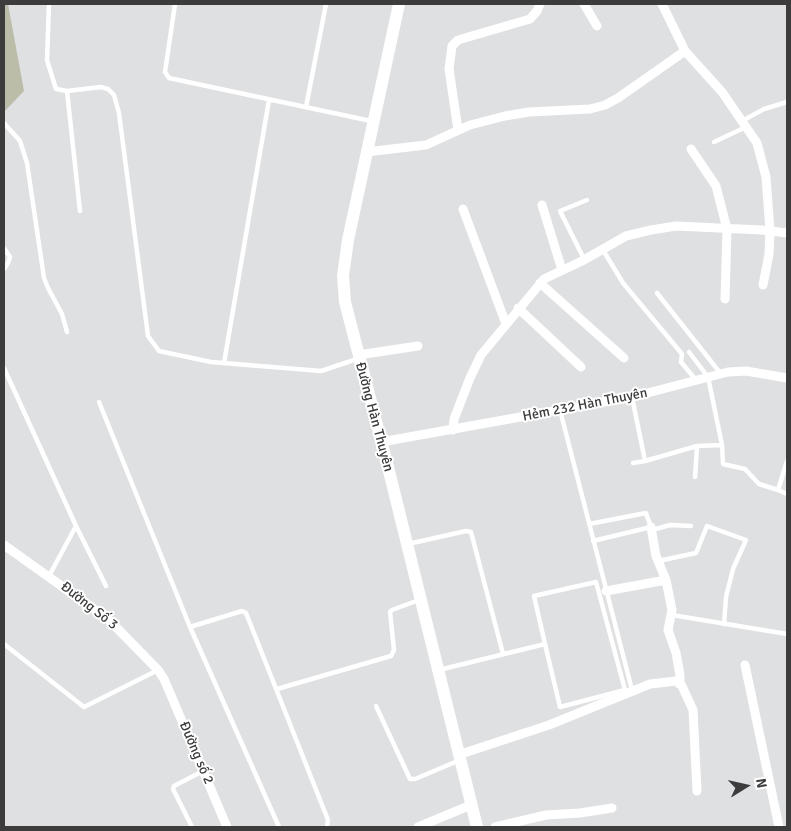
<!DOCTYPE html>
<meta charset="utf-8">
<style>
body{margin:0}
#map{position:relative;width:791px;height:831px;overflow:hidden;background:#dfe0e2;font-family:Signika,sans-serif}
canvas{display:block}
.frame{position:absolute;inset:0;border:5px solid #3c3c3d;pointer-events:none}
.north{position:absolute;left:721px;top:761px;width:50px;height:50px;-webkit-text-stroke:4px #fff;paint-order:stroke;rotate:80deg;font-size:14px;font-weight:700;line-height:20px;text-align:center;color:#3c3c3d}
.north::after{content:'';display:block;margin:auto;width:18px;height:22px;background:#3c3c3d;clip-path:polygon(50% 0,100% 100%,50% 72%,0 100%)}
</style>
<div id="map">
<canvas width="791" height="831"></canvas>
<div class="frame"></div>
<div class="north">N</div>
</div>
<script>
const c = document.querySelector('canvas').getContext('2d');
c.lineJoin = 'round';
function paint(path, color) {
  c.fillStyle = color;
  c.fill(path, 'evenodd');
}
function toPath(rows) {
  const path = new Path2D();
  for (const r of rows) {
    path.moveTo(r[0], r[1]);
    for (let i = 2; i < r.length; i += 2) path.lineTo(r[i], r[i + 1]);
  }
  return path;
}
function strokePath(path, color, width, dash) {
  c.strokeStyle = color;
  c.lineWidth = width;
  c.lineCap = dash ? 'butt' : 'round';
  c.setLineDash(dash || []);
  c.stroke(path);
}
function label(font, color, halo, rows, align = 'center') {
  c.font = font + ' Signika,sans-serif';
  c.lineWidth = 4;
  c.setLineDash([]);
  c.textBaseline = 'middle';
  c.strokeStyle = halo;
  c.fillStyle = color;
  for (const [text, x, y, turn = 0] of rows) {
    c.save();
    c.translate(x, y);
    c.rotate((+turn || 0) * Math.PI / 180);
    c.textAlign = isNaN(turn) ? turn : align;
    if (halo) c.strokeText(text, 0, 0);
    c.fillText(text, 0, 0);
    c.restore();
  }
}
const green = toPath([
 [4,4,8,4,24,91,4,112]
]);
const lane = toPath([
 [49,4,47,60,56,89,67,91,101,87,108,89,114,95,119,113,148,336,159,351,211,362,321,371,357,359],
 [175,4,165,72,169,78,371,121],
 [67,91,80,211],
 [306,107,326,4],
 [742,121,764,109,787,102],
 [4,123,20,141,27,163,44,278,48,288,62,314,67,332],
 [714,142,746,127],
 [4,248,10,257,8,263,4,269],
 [603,250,623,283,682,354,681,362,696,380],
 [584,259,560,211,587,200],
 [657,293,721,374],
 [689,352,708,377,722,445,723,464,745,469,759,484,778,490],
 [224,363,269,100],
 [4,368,76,526,49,576],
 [632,397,645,461,633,463],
 [99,402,190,627,279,827],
 [560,410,632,690],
 [697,446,722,445],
 [645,461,697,446,695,477],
 [787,461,778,490,787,494],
 [589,524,646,513,651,527,593,541],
 [76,526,106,586],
 [652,530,670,525,691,526],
 [408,544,466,531,471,532,503,654],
 [658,561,696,553,707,526,746,540,733,569,726,597,724,624],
 [672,615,787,634],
 [190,627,242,611,246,613,328,820,327,827],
 [4,644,84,707,158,670],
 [439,670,545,644,560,707,625,690,596,582,534,596,545,644],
 [277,689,391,656,394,650,390,612,392,610,419,600],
 [376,706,410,779,415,779,460,760],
 [192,827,173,789,174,786,203,771]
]);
const street = toPath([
 [584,4,597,26],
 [662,4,685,51,722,92,757,143,766,177,770,231,769,254,763,285],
 [458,130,449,69,452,46,458,40,530,19,537,11,540,4],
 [691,149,716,186,727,229,725,299],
 [366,152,426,145,470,125,505,116,529,112,590,109,605,105,618,98,685,51],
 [542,205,562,270],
 [463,209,506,324],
 [540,283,624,358],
 [518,308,581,367],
 [358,355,418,346],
 [453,430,454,419,470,378,481,355,544,279,582,261,626,236,651,230,676,226,762,230,787,233],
 [381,442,632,397,728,372,746,371,787,378],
 [651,527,656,556,666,580,672,610,668,630,676,653,680,675,680,683],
 [4,545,109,620,158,670,164,679,227,827],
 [606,591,666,580],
 [745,665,779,827],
 [458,755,549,725,650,684,676,681,682,686,693,710,697,791],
 [418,827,471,805],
 [495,827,546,815,580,813,612,808]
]);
const secondary = toPath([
 [399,4,348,240,343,276,345,302,389,471,477,827]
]);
const streetNames = [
 ["Hẻm 232 Hàn Thuyên",585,405,-11],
 ["Đường Hàn Thuyên",374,417,75],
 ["Đường Số 3",89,606,38],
 ["Đường số 2",196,753,67]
];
paint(green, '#bbbda8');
strokePath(lane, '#fff', 4.5);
strokePath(street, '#fff', 9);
strokePath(secondary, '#fff', 12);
label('14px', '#3c3c3d', '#fff', streetNames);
</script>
